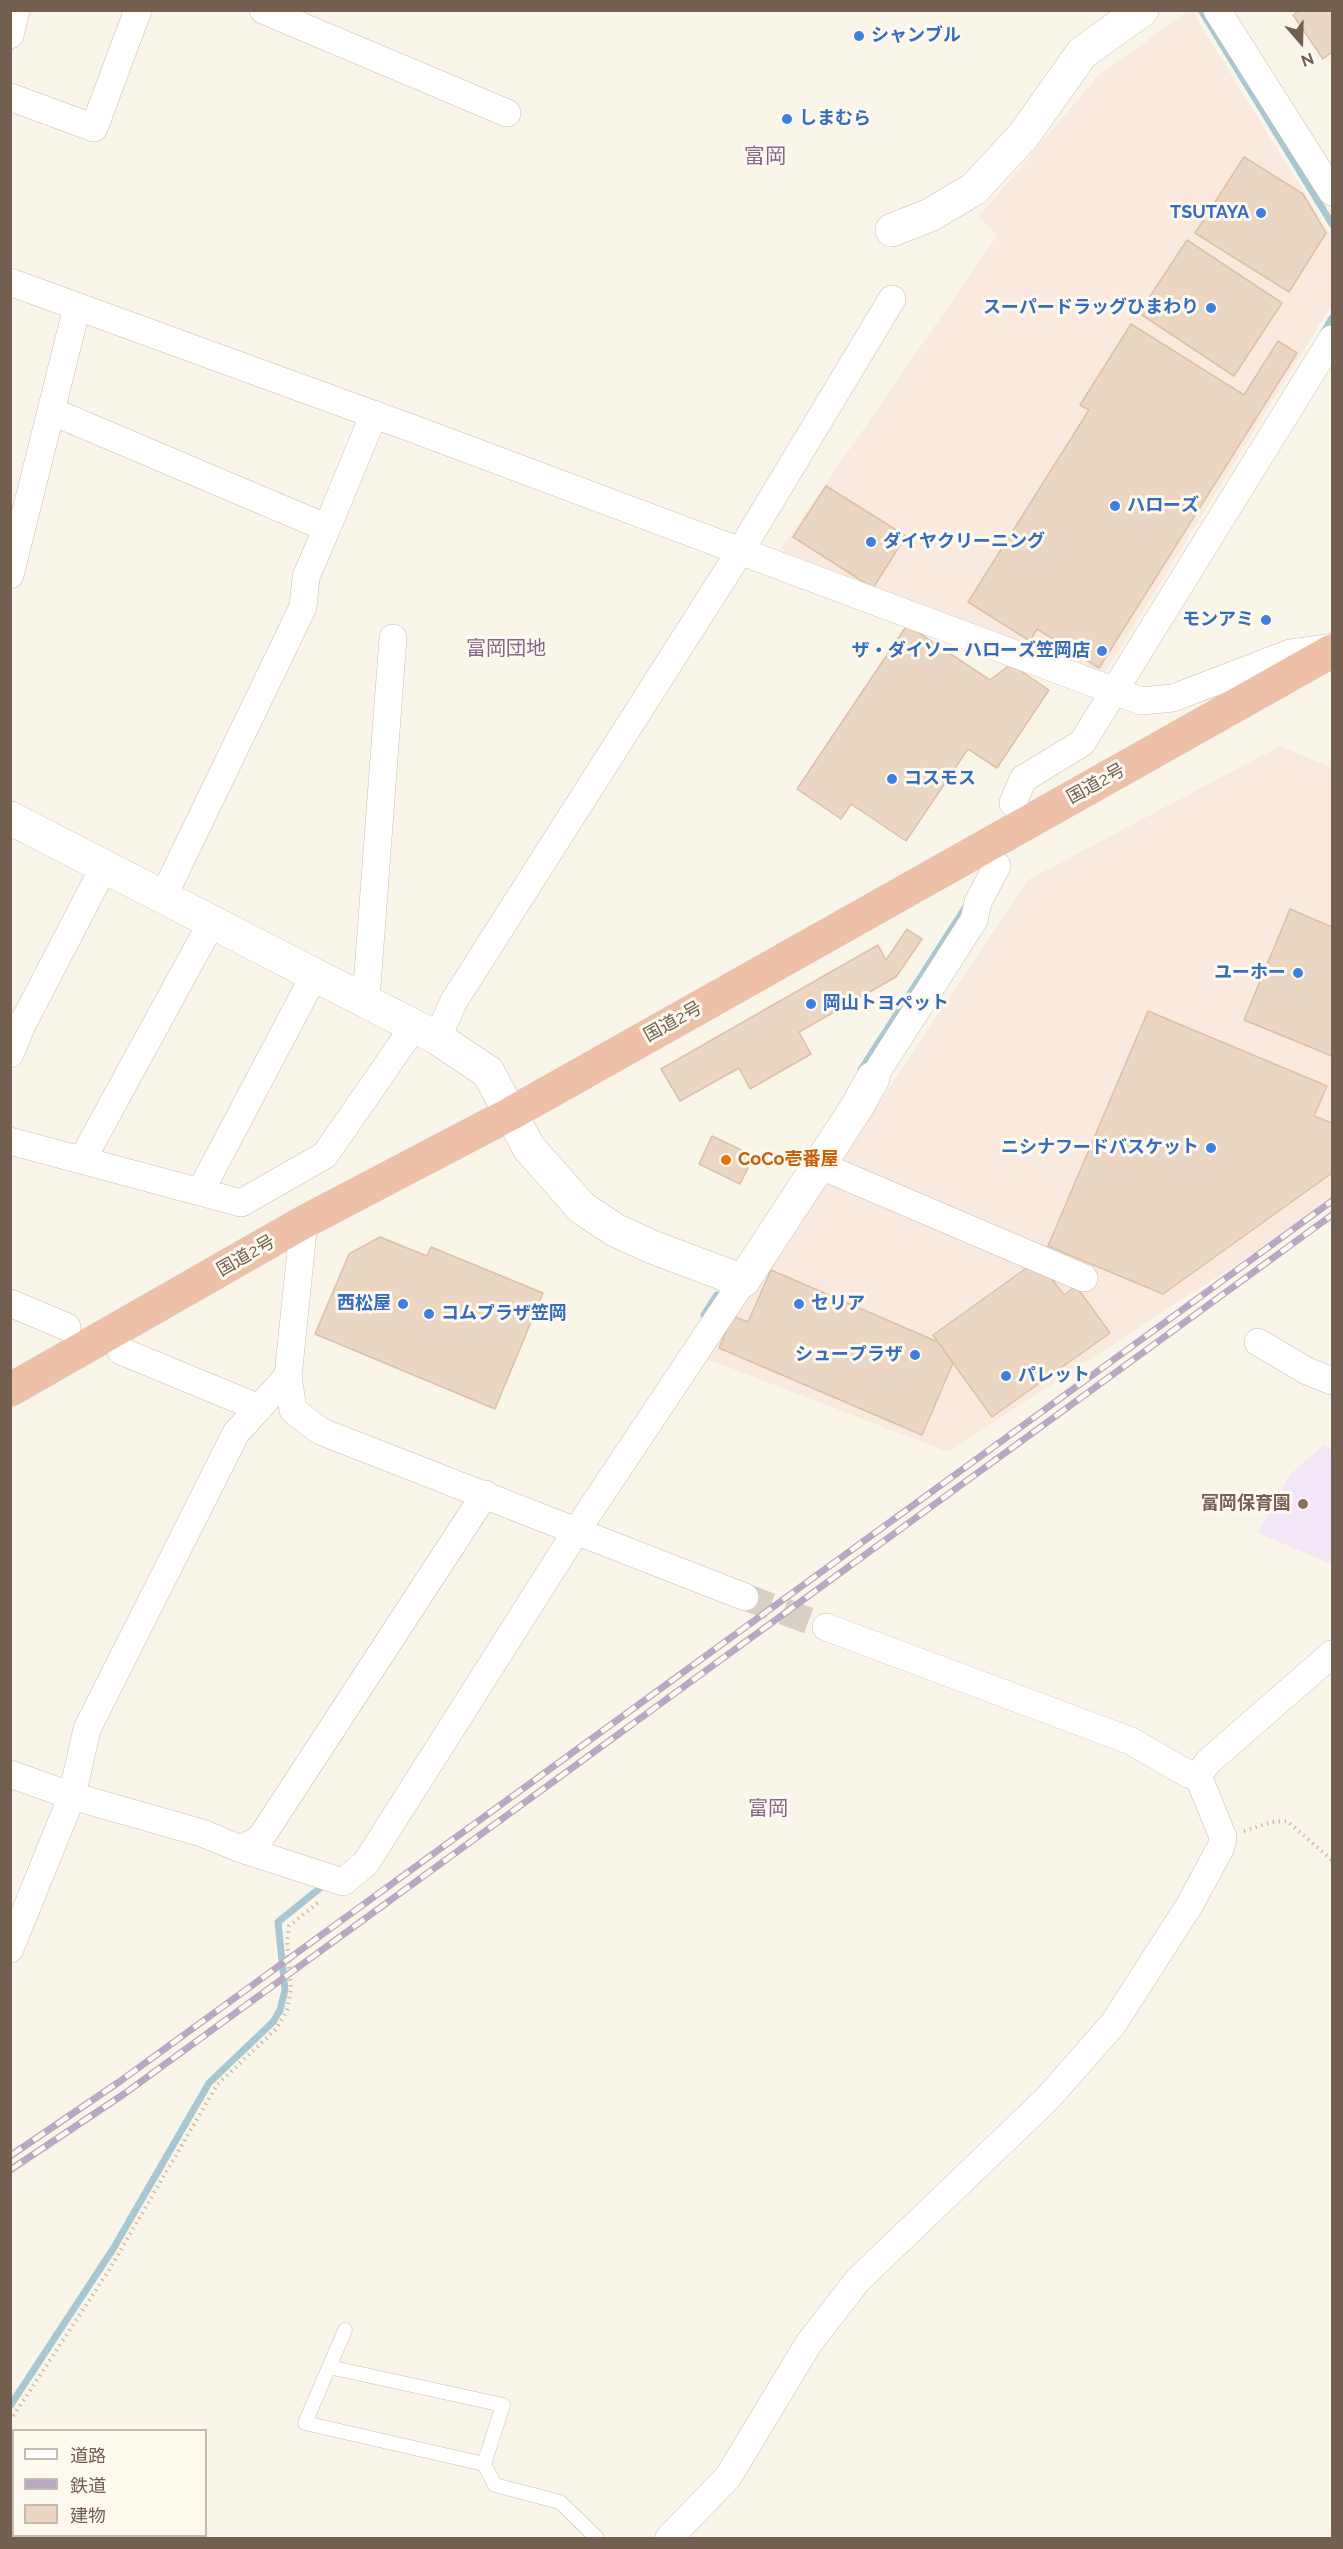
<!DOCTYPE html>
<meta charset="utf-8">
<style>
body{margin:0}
#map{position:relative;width:1343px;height:2549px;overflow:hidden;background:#faf5e9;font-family:Raleway,"Noto Sans JP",sans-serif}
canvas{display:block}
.frame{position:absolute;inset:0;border:12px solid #725f50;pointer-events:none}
.legend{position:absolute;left:12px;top:2429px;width:195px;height:108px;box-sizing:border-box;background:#fdf9ef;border:2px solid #c5bbaf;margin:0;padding:8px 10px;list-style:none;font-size:18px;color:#725f50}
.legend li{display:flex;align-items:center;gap:12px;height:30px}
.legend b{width:30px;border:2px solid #c5bbaf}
.north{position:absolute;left:1271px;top:12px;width:60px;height:60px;-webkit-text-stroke:4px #fdf9ef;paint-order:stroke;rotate:160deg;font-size:16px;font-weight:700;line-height:24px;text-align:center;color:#725f50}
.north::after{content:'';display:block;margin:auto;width:21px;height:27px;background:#725f50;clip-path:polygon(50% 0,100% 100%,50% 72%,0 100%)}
</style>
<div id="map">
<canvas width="1343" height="2549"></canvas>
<div class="frame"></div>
<ul class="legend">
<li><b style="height:8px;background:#fff"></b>道路</li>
<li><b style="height:8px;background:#b9a8c3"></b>鉄道</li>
<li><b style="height:16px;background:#ead6c2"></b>建物</li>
</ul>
<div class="north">N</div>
</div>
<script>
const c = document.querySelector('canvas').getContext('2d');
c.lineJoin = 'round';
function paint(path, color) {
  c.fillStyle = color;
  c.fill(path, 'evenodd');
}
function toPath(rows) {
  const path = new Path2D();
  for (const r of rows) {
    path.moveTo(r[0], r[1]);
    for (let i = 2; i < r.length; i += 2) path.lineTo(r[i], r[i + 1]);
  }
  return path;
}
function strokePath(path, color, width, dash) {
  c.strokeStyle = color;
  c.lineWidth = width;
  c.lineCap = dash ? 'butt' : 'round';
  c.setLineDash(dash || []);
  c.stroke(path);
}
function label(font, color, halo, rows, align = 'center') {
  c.font = font + ' Raleway,"Noto Sans JP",sans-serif';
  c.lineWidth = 6;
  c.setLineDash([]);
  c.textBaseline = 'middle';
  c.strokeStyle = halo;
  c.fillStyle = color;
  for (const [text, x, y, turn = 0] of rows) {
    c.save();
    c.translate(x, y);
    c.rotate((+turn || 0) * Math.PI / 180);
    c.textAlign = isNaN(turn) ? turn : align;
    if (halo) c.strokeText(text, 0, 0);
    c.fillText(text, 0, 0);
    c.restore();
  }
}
const commercial = toPath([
 [1188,11,1192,11,1332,238,1332,304,1103,676,780,550,997,236,979,216,1098,76],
 [1280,746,1332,768,1332,1202,948,1452,707,1359,1028,880]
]);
const education = toPath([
 [1323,1445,1332,1450,1332,1564,1258,1533,1290,1475]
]);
const stream = toPath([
 [1201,10,1332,224],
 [1324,332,1332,318],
 [861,1070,967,905],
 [704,1315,717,1295],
 [10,2406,113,2249,209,2083,273,2022,280,2010,285,1990,278,1922,325,1884]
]);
const building = toPath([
 [1300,10,1332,10,1332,52,1323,59,1293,15,1300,10],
 [1244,157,1303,194,1326,233,1289,292,1195,233,1244,157],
 [1187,240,1282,303,1234,376,1139,313,1187,240],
 [1131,324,1244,395,1278,341,1297,353,1099,668,1037,629,1030,641,968,602,1089,410,1080,405,1131,324],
 [826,486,906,536,873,588,793,537,826,486],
 [907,625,990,680,1011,664,1049,690,997,768,968,749,906,841,851,804,841,819,797,789,907,625],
 [1290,909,1332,927,1332,1056,1244,1020,1290,909],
 [907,929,922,939,896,977,799,1032,811,1054,750,1089,739,1068,680,1101,661,1069,878,945,886,960,907,929],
 [1148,1011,1327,1086,1314,1116,1332,1123,1332,1173,1163,1294,1048,1246,1148,1011],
 [712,1136,754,1156,740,1184,699,1164,712,1136],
 [380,1237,427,1256,431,1247,543,1293,495,1409,315,1334,349,1254,380,1237],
 [1032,1264,1046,1271,1064,1295,1076,1286,1110,1333,992,1417,933,1335,1032,1264],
 [771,1270,938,1342,953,1363,922,1435,719,1348,733,1316,748,1322,771,1270]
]);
const streetTunnel = toPath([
 [745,1597,826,1627]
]);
const path = toPath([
 [1244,1831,1272,1822,1287,1821,1332,1860],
 [10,2421,109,2270,217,2085,276,2029,287,2010,291,1989,287,1942,289,1926,320,1901]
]);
const lane = toPath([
 [345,2330,305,2423,484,2464,495,2485,560,2502,597,2538],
 [329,2367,503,2405,484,2464]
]);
const street = toPath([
 [263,10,507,113],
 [1217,10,1332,192],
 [10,35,16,10],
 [10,97,94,128,138,10],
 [10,282,411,428,1141,701,1173,698,1290,653,1332,647],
 [51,411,327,528,306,577,303,607,164,895],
 [327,528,374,414],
 [10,575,77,307],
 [1013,803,1023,779,1082,743,1332,339],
 [366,999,393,638],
 [10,1027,22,1025,104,867],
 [437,1038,454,1001,741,550,892,299],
 [10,1054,22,1025],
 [873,1078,974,920,978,902,997,866],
 [10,1141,241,1203,325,1155,415,1025],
 [82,1160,213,920],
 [819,1165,1084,1278],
 [200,1192,315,974],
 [304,1222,288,1376,293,1410,320,1431,745,1597],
 [10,1303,67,1327],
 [1258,1342,1307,1371,1332,1381],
 [121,1351,259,1408],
 [826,1627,1131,1741,1188,1774,1198,1776],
 [10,1774,72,1796,202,1833,241,1849,343,1882,366,1863,577,1530,743,1281],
 [241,1849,260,1839,485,1494],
 [10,1949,72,1796,87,1729,236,1433,288,1376],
 [669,2538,728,2477,809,2343,858,2280,1047,2099,1113,2024,1189,1906,1221,1847,1223,1837,1198,1776,1208,1762,1332,1654]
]);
const secondary = toPath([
 [892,230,930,215,974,189,1024,135,1082,53,1142,10],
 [10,818,437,1038,488,1072,529,1148,582,1208,615,1230,652,1247,743,1281,857,1107,873,1078]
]);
const highway = toPath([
 [10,1390,304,1222,510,1114,1332,651]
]);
const rail = toPath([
 [10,2156,119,2082,1332,1201],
 [10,2170,124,2094,1332,1215]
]);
const markers = [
 [859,36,6,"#3f7fe0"],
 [787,119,6,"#3f7fe0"],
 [1261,213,6,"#3f7fe0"],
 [1211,308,6,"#3f7fe0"],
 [1115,506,6,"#3f7fe0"],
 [871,542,6,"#3f7fe0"],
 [1266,620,6,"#3f7fe0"],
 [1102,651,6,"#3f7fe0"],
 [892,779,6,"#3f7fe0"],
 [1298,973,6,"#3f7fe0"],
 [811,1004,6,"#3f7fe0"],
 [1211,1148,6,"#3f7fe0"],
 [726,1160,6,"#e8710a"],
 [403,1304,6,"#3f7fe0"],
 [799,1304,6,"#3f7fe0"],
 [429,1314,6,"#3f7fe0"],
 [915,1355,6,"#3f7fe0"],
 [1006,1376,6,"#3f7fe0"],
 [1303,1504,6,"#8d6e63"]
];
const shopNames = [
 ["シャンブル",871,36],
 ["しまむら",799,119],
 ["TSUTAYA",1249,213,"right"],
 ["スーパードラッグひまわり",1199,308,"right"],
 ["ハローズ",1127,506],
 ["ダイヤクリーニング",883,542],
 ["モンアミ",1254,620,"right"],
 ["ザ・ダイソー ハローズ笠岡店",1090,651,"right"],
 ["コスモス",904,779],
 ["ユーホー",1286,973,"right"],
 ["岡山トヨペット",823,1004],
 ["ニシナフードバスケット",1199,1148,"right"],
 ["西松屋",391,1304,"right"],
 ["セリア",811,1304],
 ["コムプラザ笠岡",441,1314],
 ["シュープラザ",903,1355,"right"],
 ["パレット",1018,1376]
];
const streetNames = [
 ["国道2号",1096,784,-29],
 ["国道2号",673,1022,-29],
 ["国道2号",246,1256,-30]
];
const foodNames = [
 ["CoCo壱番屋",738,1160]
];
const educationNames = [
 ["富岡保育園",1291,1504]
];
const neighbourhoodNames = [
 ["富岡団地",506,649],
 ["富岡",768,1809]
];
const quarterNames = [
 ["富岡",765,157]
];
paint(commercial, '#f9e9de');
paint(education, '#f2e6f7');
strokePath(stream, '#a7c8d2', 7);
paint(building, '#ead6c2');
strokePath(building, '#ddc0a6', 1.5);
strokePath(streetTunnel, '#d8d0c3', 27, [27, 14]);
strokePath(lane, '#cbbeb0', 15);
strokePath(street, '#cbbeb0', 28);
strokePath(secondary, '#cdbfae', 34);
strokePath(highway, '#d8d2ce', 34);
strokePath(path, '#d1bba7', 4, [1.5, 4.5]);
strokePath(lane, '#fff', 14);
strokePath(street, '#fff', 27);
strokePath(secondary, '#fff', 33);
strokePath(highway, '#edc0a7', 33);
strokePath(rail, '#b9a8c3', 7);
strokePath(rail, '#fdf9ef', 4.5, [14]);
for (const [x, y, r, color] of markers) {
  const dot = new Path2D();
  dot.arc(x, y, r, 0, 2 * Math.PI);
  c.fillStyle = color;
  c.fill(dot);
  strokePath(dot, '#fdf9ef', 2);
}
label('bold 18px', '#366cbe', '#fdf9ef', shopNames, 'left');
label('18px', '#725f50', '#fdf9ef', streetNames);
label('bold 18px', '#c56008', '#fdf9ef', foodNames, 'left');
label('bold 18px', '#785e54', '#fdf9ef', educationNames, 'right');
label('20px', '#84678d', '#fdf9ef', neighbourhoodNames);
label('21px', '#84678d', '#fdf9ef', quarterNames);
</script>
